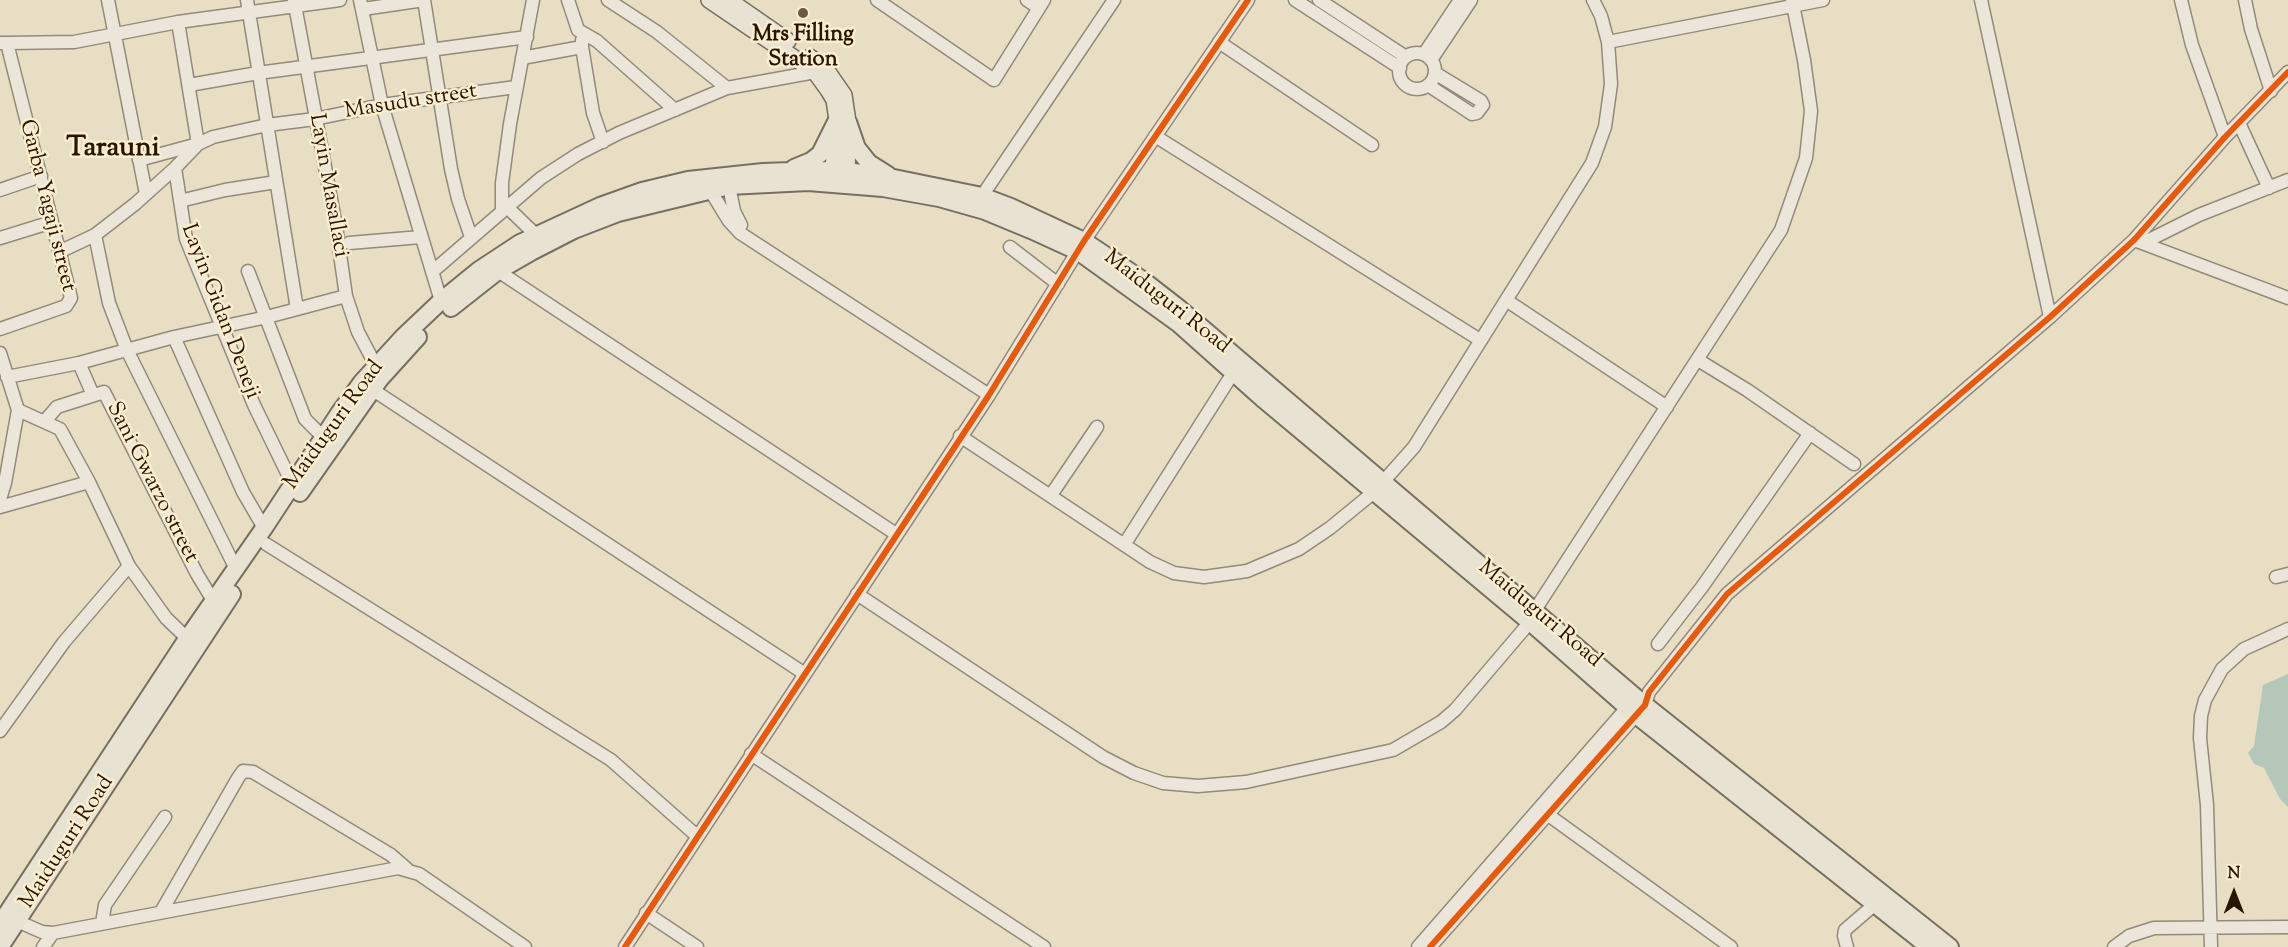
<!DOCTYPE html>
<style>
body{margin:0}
#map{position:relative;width:2288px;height:947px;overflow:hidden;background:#e8dec4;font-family:"Sorts Mill Goudy",serif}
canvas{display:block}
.north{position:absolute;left:2204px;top:863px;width:60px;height:60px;-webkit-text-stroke:4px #faeecf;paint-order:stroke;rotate:0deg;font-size:16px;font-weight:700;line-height:24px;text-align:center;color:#271401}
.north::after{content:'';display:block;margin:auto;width:21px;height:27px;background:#271401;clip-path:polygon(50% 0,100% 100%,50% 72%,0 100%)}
</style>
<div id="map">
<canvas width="2288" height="947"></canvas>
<div class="north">N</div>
</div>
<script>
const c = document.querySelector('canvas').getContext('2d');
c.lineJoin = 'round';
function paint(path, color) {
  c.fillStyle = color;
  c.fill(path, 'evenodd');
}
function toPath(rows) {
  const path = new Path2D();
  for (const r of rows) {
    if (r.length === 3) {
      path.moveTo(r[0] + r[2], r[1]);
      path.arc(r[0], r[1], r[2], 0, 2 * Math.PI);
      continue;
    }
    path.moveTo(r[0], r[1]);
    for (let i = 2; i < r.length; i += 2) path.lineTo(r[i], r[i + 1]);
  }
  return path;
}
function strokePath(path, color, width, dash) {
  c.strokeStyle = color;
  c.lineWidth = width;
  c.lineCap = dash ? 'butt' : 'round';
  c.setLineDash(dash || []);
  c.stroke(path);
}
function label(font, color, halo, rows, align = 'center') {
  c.font = font + ' "Sorts Mill Goudy",serif';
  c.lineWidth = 5;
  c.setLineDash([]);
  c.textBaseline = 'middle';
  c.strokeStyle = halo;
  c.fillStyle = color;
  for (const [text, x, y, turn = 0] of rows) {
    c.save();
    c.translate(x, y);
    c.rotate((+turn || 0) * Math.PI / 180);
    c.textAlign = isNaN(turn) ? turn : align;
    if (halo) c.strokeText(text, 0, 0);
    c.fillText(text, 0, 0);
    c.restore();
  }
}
const water = toPath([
 [2288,674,2288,807,2280,799,2264,768,2254,764,2248,753,2254,746,2263,685]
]);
const minor = toPath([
 [108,0,146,194],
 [247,0,297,309],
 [294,0,336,226,346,296,358,332,376,366],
 [360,0,382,105,441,301],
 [424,0,451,169,458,199,471,237],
 [568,0,578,30,597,41,675,110],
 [608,0,657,32,727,88],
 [877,0,994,80,1039,8],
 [1027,0,1039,8,1044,0],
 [1295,0,1400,68],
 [1319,0,1406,57],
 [1981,0,2050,317],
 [2181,0,2192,45,2225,137],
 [2245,0,2251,29,2271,91],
 [363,9,424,0],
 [1219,42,1372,145],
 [1608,42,1823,0],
 [0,43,7,43,71,298,66,306,0,329],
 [7,43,74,42,178,22,340,0],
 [582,47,593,113,603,142],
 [1417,71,18],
 [1424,54,1460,0],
 [522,58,582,47,582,40],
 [1431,60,1471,0],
 [189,85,258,73,527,37],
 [1428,85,1472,114,1477,113,1483,105,1481,101,1435,73],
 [2239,123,2269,188],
 [1155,136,1480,340],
 [139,160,198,144,178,22],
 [175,168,198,144,213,137,267,125,315,119,382,105,516,87],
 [729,186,734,211,741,225],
 [0,190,41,176],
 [710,190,729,221,740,233,989,395],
 [982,196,1114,0],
 [180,201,225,190,276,182],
 [507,207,536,235],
 [502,211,502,183,510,124,533,0],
 [0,238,52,222],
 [2134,240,2288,298],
 [349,243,421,237],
 [2143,243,2199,215,2288,180],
 [1010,247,1058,284],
 [59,252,95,235],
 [248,271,305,419,323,437],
 [498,271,896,534],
 [432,272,541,178,578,154,619,133,727,88,815,72],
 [1506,300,1667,407],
 [174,337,243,492,264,528],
 [0,353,18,410,60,429,89,482,129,566,166,618,192,643],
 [1698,360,1747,390,1854,464],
 [79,363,93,395],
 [7,377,79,363,174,337,267,317,346,296],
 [367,386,805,674],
 [45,421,57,407,104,392,197,574,214,602],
 [960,436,1150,562,1174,573,1204,577,1247,571,1299,549,1330,528,1374,492,1414,447,1592,163,1605,127,1611,84,1608,42,1601,16,1593,0],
 [1051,495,1097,427],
 [0,499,5,483,18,410],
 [0,507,89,482],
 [266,544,611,760,697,836],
 [1124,545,1233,373],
 [236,569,127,350,109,303,95,235,135,204,175,168,186,239,254,405,293,485],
 [2276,577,2288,574],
 [857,594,1103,757,1134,773,1163,783,1198,786,1246,782,1393,750,1441,722,1455,710,1530,622],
 [1535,610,1781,230,1806,158,1811,111,1804,60,1792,0],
 [1658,644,1702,587,1810,433],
 [0,731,64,642,129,566],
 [751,754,1044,947],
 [1540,809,1731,947],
 [161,912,238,778,243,771,253,772,391,855,407,869],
 [646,913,697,947],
 [17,921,42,932,53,933,398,868,419,874,525,947],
 [102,923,105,905,165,817],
 [43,947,53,933],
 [625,947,989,395,1084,241,1248,0],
 [1418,947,1632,702],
 [1430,947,1645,705,1649,692,1727,594,2050,317,2134,240,2225,137,2288,72],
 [1847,947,1844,936,1845,930,1874,905],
 [2114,947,2129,936,2154,928,2288,927],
 [2211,947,2207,805,2200,738,2201,716,2205,700,2222,669,2244,649,2288,629]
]);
const major = toPath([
 [709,0,815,72,828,90,834,100,837,120,832,181],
 [729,0,788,41],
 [810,57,826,69,844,95,848,122,847,184]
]);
const highway = toPath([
 [848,122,857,148,869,163,888,175],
 [794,168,811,161,820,154,837,120],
 [451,308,498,271,531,252,574,230,618,213,729,186,808,182,883,188,939,198,985,211,1031,230,1079,252,1179,324,1262,398,1530,622,1636,715,1929,947],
 [300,493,380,379,418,337],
 [0,924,187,639,264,528,340,412,362,382,404,336,441,301,479,270,520,243,600,206,642,191,688,180,763,172,818,170,847,171,894,178,982,196,1011,207,1084,241,1144,281,1180,309,1645,705,1950,947],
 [0,947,232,594]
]);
const cycleway = toPath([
 [625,947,989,395,1084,241,1248,0],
 [1430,947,1645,705,1649,692,1727,594,2050,317,2134,240,2225,137,2288,72]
]);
const markers = [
 [803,13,6,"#6b5b45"]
];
const poiNames = [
 ["Mrs Filling",803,36],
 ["Station",803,61]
];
const streetNames = [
 ["Masudu street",411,103,-9],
 ["Layin Masallaci",327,186,80],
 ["Garba Yagaji street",46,206,76],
 ["Maiduguri Road",1166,303,38],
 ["Layin Gidan Deneji",219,312,69],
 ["Maiduguri Road",335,426,-54],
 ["Sani Gwarzo street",151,483,63],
 ["Maiduguri Road",1539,615,40],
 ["Maiduguri Road",68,843,-57]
];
const districtNames = [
 ["Tarauni",113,150]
];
paint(water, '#b5c7b9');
strokePath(minor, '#928a7a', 15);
strokePath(major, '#776f5f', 18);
strokePath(highway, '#776f5f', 20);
strokePath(minor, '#ebe6d9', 12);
strokePath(major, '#e8e2d3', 15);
strokePath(highway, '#e8e2d3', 16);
strokePath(cycleway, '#e8590c', 6);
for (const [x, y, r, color] of markers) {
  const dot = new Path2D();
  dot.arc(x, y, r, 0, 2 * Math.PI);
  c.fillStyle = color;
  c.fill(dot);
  strokePath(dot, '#faeecf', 2);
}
label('bold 22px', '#271401', '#faeecf', poiNames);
label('22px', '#271401', '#faeecf', streetNames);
label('bold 28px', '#271401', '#faeecf', districtNames);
</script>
